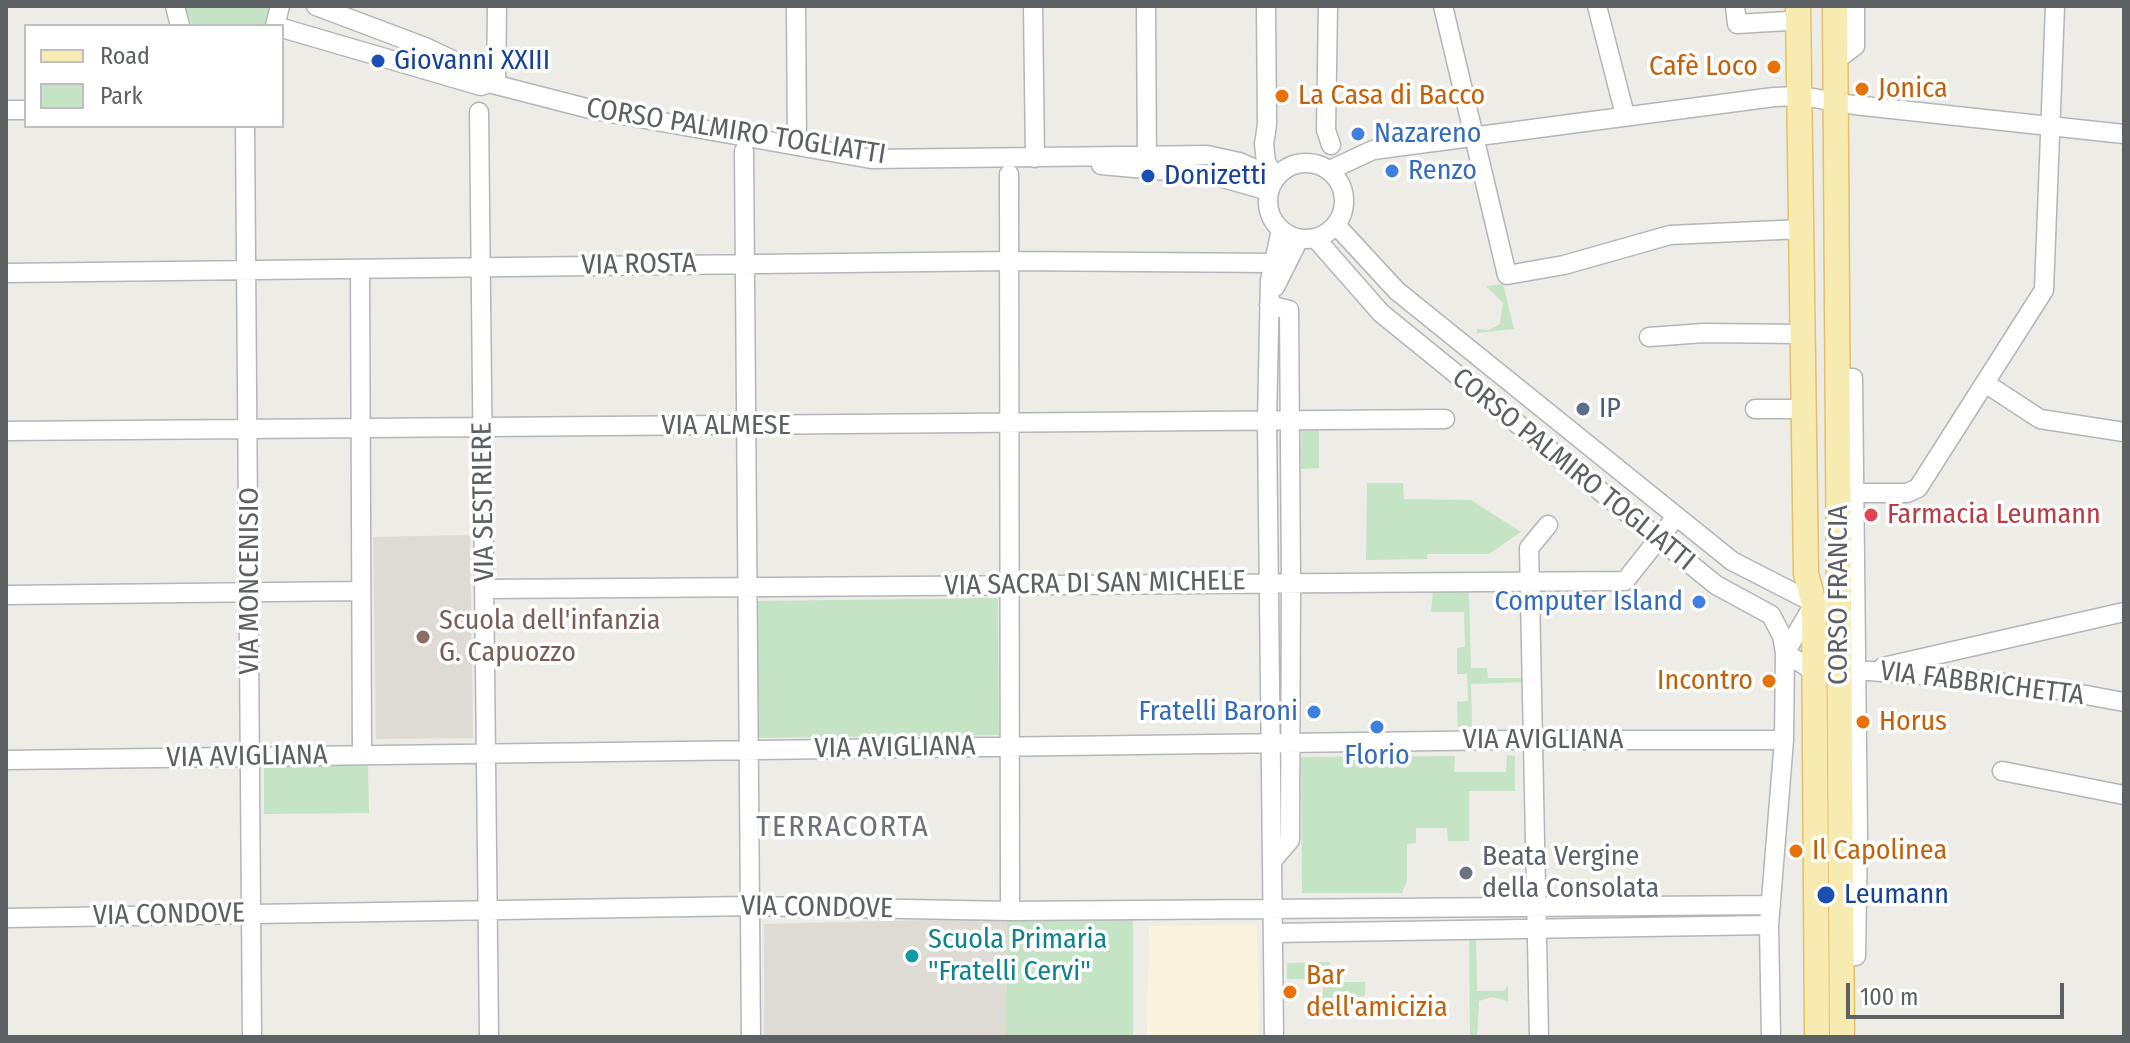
<!DOCTYPE html>
<meta charset="utf-8">
<style>
body{margin:0}
#map{position:relative;width:2130px;height:1043px;overflow:hidden;background:#eeece6;font-family:"Fira Sans Condensed",sans-serif}
canvas{display:block}
.frame{position:absolute;inset:0;border:8px solid #5d6164;pointer-events:none}
.legend{position:absolute;left:24px;top:24px;width:260px;height:104px;box-sizing:border-box;background:#fff;border:2px solid #bec0c1;margin:0;padding:10px 14px;list-style:none;font-size:24px;color:#5d6164}
.legend li{display:flex;align-items:center;gap:16px;height:40px}
.legend b{width:40px;border:2px solid #bec0c1}
.scale{position:absolute;left:1846px;top:983px;width:218px;height:36px;box-sizing:border-box;border:4px solid #5d6164;border-top:0;padding-left:10px;font-size:24px;line-height:28px;white-space:nowrap;color:#5d6164;-webkit-text-stroke:6px #fff;paint-order:stroke}
</style>
<div id="map">
<canvas width="2130" height="1043"></canvas>
<div class="frame"></div>
<ul class="legend">
<li><b style="height:10px;background:#f7ebb2"></b>Road</li>
<li><b style="height:22px;background:#c5e3c5"></b>Park</li>
</ul>
<div class="scale">100 m</div>
</div>
<script>
const c = document.querySelector('canvas').getContext('2d');
c.lineJoin = 'round';
function paint(path, color) {
  c.fillStyle = color;
  c.fill(path, 'evenodd');
}
function toPath(rows) {
  const path = new Path2D();
  for (const r of rows) {
    if (r.length === 3) {
      path.moveTo(r[0] + r[2], r[1]);
      path.arc(r[0], r[1], r[2], 0, 2 * Math.PI);
      continue;
    }
    path.moveTo(r[0], r[1]);
    for (let i = 2; i < r.length; i += 2) path.lineTo(r[i], r[i + 1]);
  }
  return path;
}
function strokePath(path, color, width, dash) {
  c.strokeStyle = color;
  c.lineWidth = width;
  c.lineCap = dash ? 'butt' : 'round';
  c.setLineDash(dash || []);
  c.stroke(path);
}
function label(font, color, halo, rows, align = 'center') {
  c.font = font + ' "Fira Sans Condensed",sans-serif';
  c.lineWidth = 7;
  c.setLineDash([]);
  c.textBaseline = 'middle';
  c.strokeStyle = halo;
  c.fillStyle = color;
  for (const [text, x, y, turn = 0] of rows) {
    c.save();
    c.translate(x, y);
    c.rotate((+turn || 0) * Math.PI / 180);
    c.textAlign = isNaN(turn) ? turn : align;
    if (halo) c.strokeText(text, 0, 0);
    c.fillText(text, 0, 0);
    c.restore();
  }
}
const commercial = toPath([
 [1257,925,1259,1037,1147,1037,1149,926]
]);
const education = toPath([
 [470,535,473,738,376,739,373,537],
 [1007,918,1006,1037,764,1037,764,924]
]);
const green = toPath([
 [185,6,272,6,264,26,192,26],
 [1503,284,1514,329,1477,333,1477,329,1489,330,1500,324,1503,303,1486,286],
 [1319,430,1319,468,1301,469,1301,431],
 [1367,483,1403,483,1404,499,1471,500,1521,532,1489,554,1427,554,1427,559,1366,560],
 [1433,591,1469,591,1471,668,1487,668,1488,678,1525,678,1525,682,1471,684,1472,727,1458,727,1457,702,1468,701,1467,674,1457,674,1457,648,1465,647,1464,612,1431,612],
 [998,598,999,735,757,738,757,601],
 [1507,755,1515,756,1515,791,1469,791,1469,841,1448,841,1447,828,1416,828,1416,843,1407,844,1407,881,1402,893,1302,893,1301,757,1455,756,1454,772,1506,772],
 [368,764,369,813,264,814,264,765],
 [1133,917,1133,1037,1006,1037,1007,918],
 [1476,936,1477,991,1504,991,1508,985,1508,1001,1492,997,1479,1001,1477,1037,1470,1037,1469,937],
 [1330,962,1331,982,1365,982,1365,996,1357,997,1357,1005,1321,1008,1324,979,1287,979,1287,963]
]);
const minor = toPath([
 [175,6,180,26],
 [316,6,425,47,482,74,489,83],
 [796,6,797,146],
 [1033,6,1035,158],
 [1146,6,1147,164],
 [1266,6,1267,125,1264,144,1266,162,1276,178],
 [1328,6,1326,130,1331,145],
 [1443,6,1507,275,1564,265,1670,235,1802,229],
 [1597,6,1625,115],
 [1735,6,1737,24,1788,21],
 [275,26,280,6],
 [282,28,481,86,489,83,594,110,871,159,1207,155,1239,162,1276,178],
 [1836,60,1855,46,1855,6],
 [496,85,497,6],
 [6,110,26,110],
 [479,112,489,1037],
 [245,126,252,1037],
 [744,151,751,1037],
 [1306,201,38],
 [1101,165,1212,175,1269,191],
 [1330,170,1373,150,1774,97,1802,96,1854,105,2124,134],
 [1009,174,1010,911],
 [1336,225,1397,291,1732,561,1814,603,1840,604],
 [1316,239,1381,313,1716,585,1771,615,1782,636,1785,653,1814,671,1869,671,1949,677,2048,688,2124,702],
 [360,269,362,755],
 [6,273,1010,261,1272,263],
 [1275,287,1299,239],
 [1269,305,1289,310,1291,581,1290,840,1272,861],
 [1649,337,1704,333,1803,334],
 [1838,378,1853,378,1858,835,1856,956,1842,956],
 [1985,383,2040,419,2124,432],
 [1755,409,1803,409],
 [6,431,1445,419],
 [1854,493,1907,493,1918,488,2044,290,2055,6],
 [485,589,1625,581,1675,518],
 [6,595,361,591],
 [1883,667,2124,612],
 [6,760,1512,740,1784,740],
 [2002,771,2124,795],
 [6,918,750,906,1010,911,1771,905],
 [1273,933,1769,925],
 [1274,1037,1267,422,1270,280,1281,230],
 [1539,1037,1529,548,1548,525],
 [1771,1037,1769,925,1784,740,1785,653,1814,604]
]);
const major = toPath([
 [1798,6,1806,574,1814,603,1817,1037],
 [1835,6,1842,1037]
]);
const markers = [
 [378,61,8,"#1a4fb4"],
 [1774,67,8,"#e8710a"],
 [1862,89,8,"#e8710a"],
 [1282,96,8,"#e8710a"],
 [1358,134,8,"#3f7fe0"],
 [1392,171,8,"#3f7fe0"],
 [1148,176,8,"#1a4fb4"],
 [1583,409,8,"#5c6f8a"],
 [1871,515,8,"#e0444e"],
 [1699,602,8,"#3f7fe0"],
 [423,637,8,"#8d6e63"],
 [1769,681,8,"#e8710a"],
 [1314,712,8,"#3f7fe0"],
 [1863,722,8,"#e8710a"],
 [1377,727,8,"#3f7fe0"],
 [1796,851,8,"#e8710a"],
 [1466,873,8,"#6b7280"],
 [1826,895,10,"#1a4fb4"],
 [912,956,8,"#0f9aa8"],
 [1290,992,8,"#e8710a"]
];
const transitNames = [
 ["Giovanni XXIII",394,61],
 ["Donizetti",1164,176],
 ["Leumann",1844,895]
];
const foodNames = [
 ["Cafè Loco",1758,67,"right"],
 ["Jonica",1878,89],
 ["La Casa di Bacco",1298,96],
 ["Incontro",1753,681,"right"],
 ["Horus",1879,722],
 ["Il Capolinea",1812,851],
 ["Bar",1306,976],
 ["dell'amicizia",1306,1008]
];
const streetNames = [
 ["CORSO PALMIRO TOGLIATTI",736,132,9],
 ["VIA ROSTA",639,265,-1],
 ["VIA ALMESE",726,426],
 ["CORSO PALMIRO TOGLIATTI",1573,470,39],
 ["VIA SESTRIERE",484,502,-91],
 ["VIA MONCENISIO",250,581,-90],
 ["VIA SACRA DI SAN MICHELE",1095,584,-1],
 ["CORSO FRANCIA",1839,595,-90],
 ["VIA FABBRICHETTA",1982,684,7],
 ["VIA AVIGLIANA",1543,740],
 ["VIA AVIGLIANA",895,748,-1],
 ["VIA AVIGLIANA",247,757,-1],
 ["VIA CONDOVE",817,908,1],
 ["VIA CONDOVE",169,915,-1]
];
const shopNames = [
 ["Nazareno",1374,134],
 ["Renzo",1408,171],
 ["Computer Island",1683,602,"right"],
 ["Fratelli Baroni",1298,712,"right"],
 ["Florio",1377,756,"center"]
];
const serviceNames = [
 ["IP",1599,409]
];
const healthNames = [
 ["Farmacia Leumann",1887,515]
];
const educationNames = [
 ["Scuola dell'infanzia",439,621],
 ["G. Capuozzo",439,653]
];
const worshipNames = [
 ["Beata Vergine",1482,857],
 ["della Consolata",1482,889]
];
const cultureNames = [
 ["Scuola Primaria",928,940],
 ["\"Fratelli Cervi\"",928,972]
];
const neighbourhoodNames = [
 ["TERRACORTA",843,828]
];
paint(commercial, '#faf4de');
paint(education, '#dedbd4');
paint(green, '#c5e3c5');
strokePath(minor, '#b3b6b9', 21);
strokePath(major, '#e3c06a', 27);
strokePath(minor, '#fff', 18);
strokePath(major, '#f7ebb2', 24);
for (const [x, y, r, color] of markers) {
  const dot = new Path2D();
  dot.arc(x, y, r, 0, 2 * Math.PI);
  c.fillStyle = color;
  c.fill(dot);
  strokePath(dot, '#fff', 3);
}
label('28px', '#164399', '#fff', transitNames, 'left');
label('28px', '#c56008', '#fff', foodNames, 'left');
label('28px', '#5d6164', '#fff', streetNames);
label('28px', '#366cbe', '#fff', shopNames, 'left');
label('28px', '#4e5e75', '#fff', serviceNames, 'left');
label('28px', '#be3a42', '#fff', healthNames, 'left');
label('28px', '#785e54', '#fff', educationNames, 'left');
label('28px', '#5b616d', '#fff', worshipNames, 'left');
label('28px', '#0d838f', '#fff', cultureNames, 'left');
c.letterSpacing = '2px';
label('30px', '#6e7276', '#fff', neighbourhoodNames);
c.letterSpacing = '0px';
</script>
